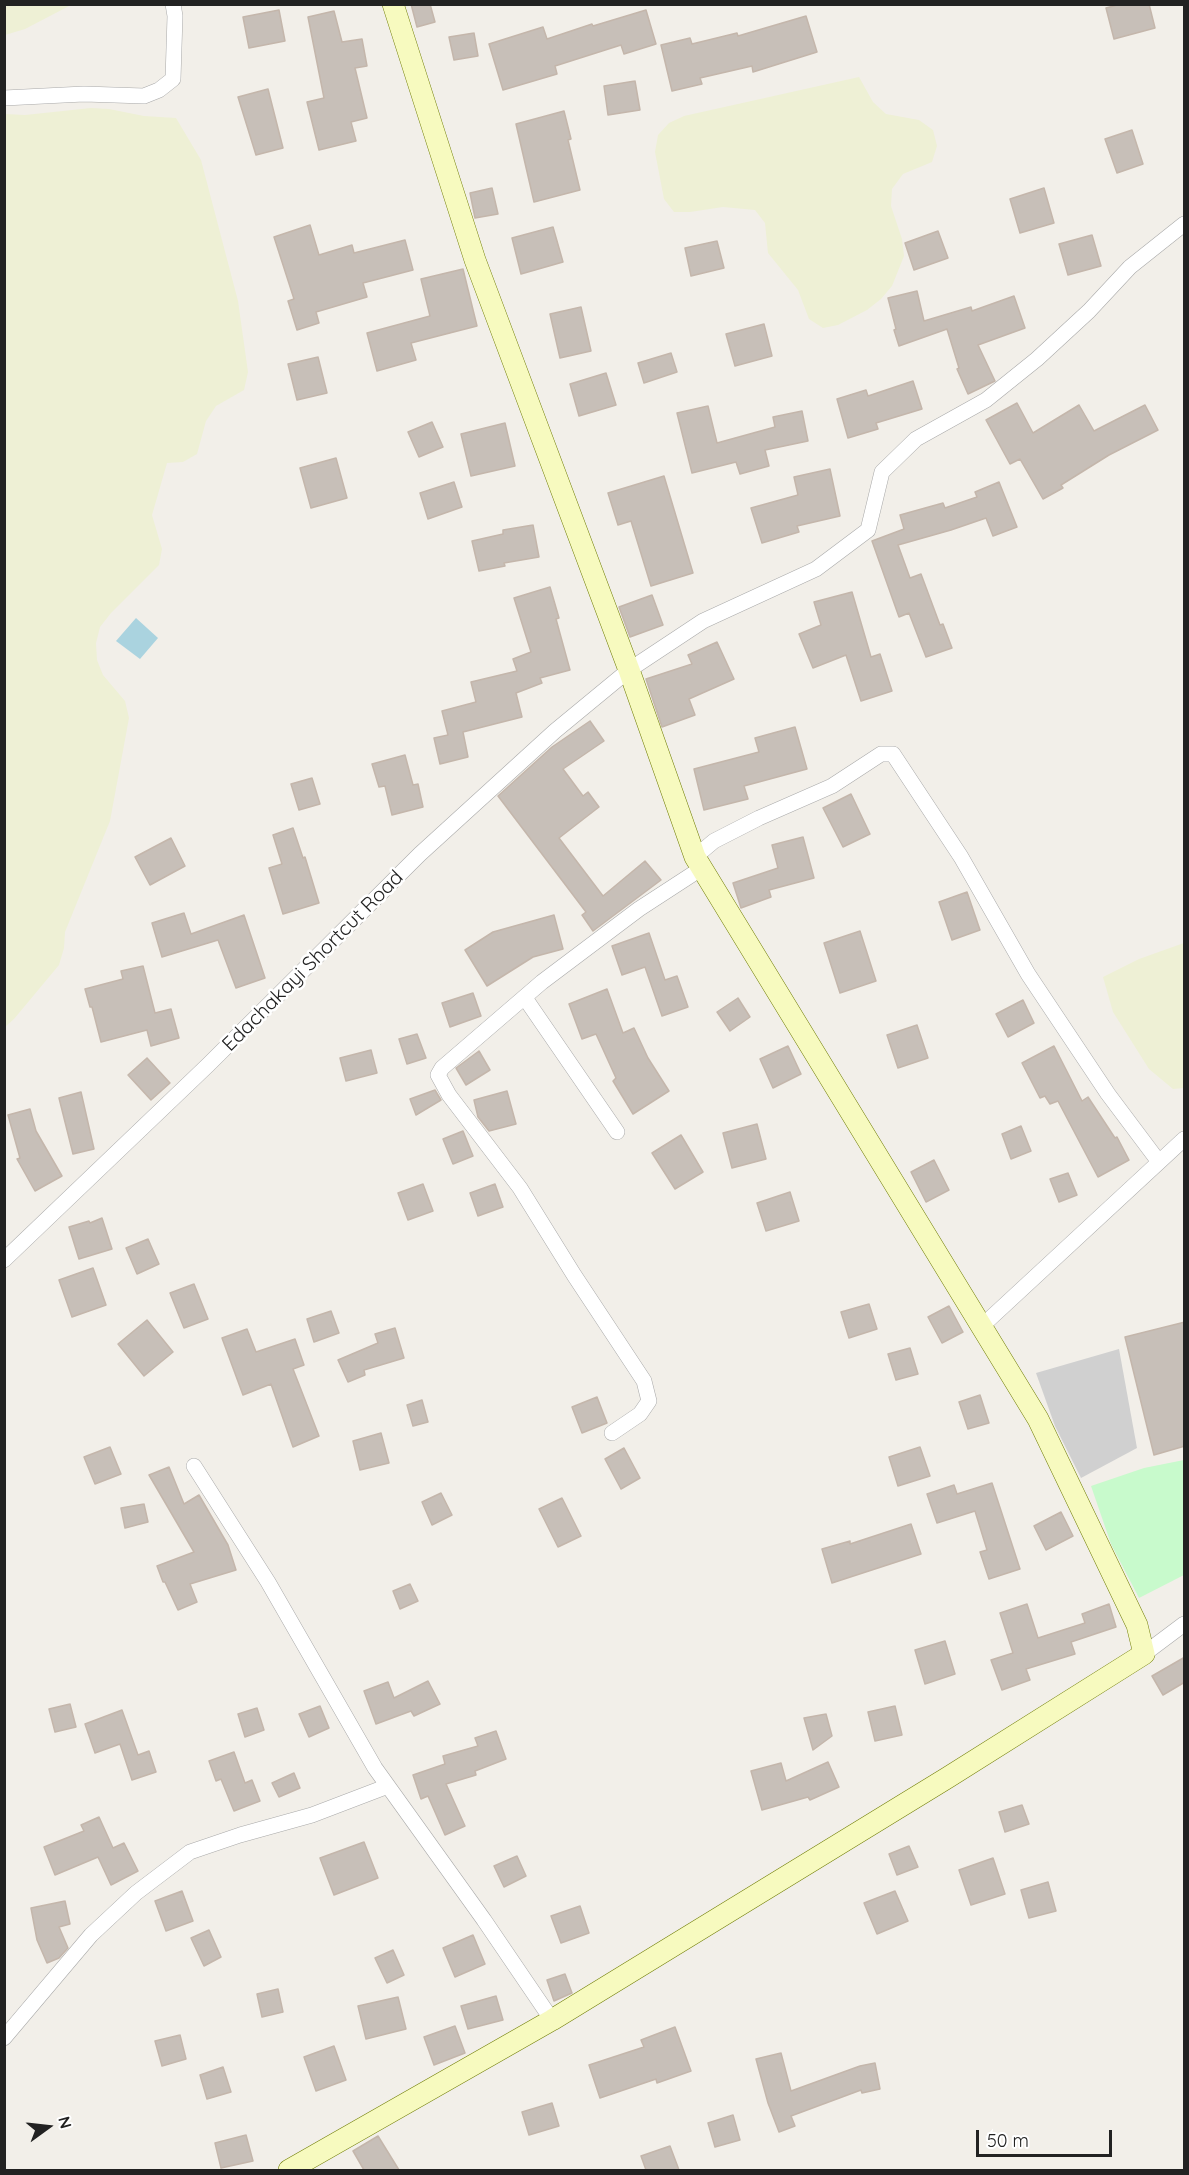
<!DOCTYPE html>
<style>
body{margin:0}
#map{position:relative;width:1189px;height:2175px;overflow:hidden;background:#f2efe9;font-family:Quicksand,sans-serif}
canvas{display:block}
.frame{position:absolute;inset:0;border:6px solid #222;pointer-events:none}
.north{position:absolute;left:18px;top:2097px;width:60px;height:60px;-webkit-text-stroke:4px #fff;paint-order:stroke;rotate:75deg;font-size:16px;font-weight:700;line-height:24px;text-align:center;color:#222}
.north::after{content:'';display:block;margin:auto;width:21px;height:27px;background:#222;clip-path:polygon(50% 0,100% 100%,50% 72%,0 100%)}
.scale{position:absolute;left:976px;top:2130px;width:136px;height:27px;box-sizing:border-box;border:3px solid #222;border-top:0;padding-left:8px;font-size:18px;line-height:21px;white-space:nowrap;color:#222;-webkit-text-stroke:4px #fff;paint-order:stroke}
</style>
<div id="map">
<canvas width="1189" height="2175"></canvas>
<div class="frame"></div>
<div class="north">N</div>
<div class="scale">50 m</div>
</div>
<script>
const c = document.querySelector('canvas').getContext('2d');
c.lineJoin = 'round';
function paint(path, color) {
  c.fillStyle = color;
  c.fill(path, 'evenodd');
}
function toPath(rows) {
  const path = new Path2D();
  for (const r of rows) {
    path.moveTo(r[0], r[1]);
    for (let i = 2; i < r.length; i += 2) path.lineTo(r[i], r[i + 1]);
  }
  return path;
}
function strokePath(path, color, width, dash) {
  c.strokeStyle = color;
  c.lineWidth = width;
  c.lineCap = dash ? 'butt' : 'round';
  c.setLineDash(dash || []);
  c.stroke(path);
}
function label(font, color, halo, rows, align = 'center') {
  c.font = font + ' Quicksand,sans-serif';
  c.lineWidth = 5;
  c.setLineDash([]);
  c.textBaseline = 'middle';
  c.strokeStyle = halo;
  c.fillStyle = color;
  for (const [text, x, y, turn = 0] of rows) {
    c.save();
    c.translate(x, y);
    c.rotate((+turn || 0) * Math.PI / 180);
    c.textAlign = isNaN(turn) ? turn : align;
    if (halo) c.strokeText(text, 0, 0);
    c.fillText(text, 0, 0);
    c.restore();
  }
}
const religious = toPath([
 [1119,1349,1137,1448,1081,1478,1055,1426,1036,1373]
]);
const farmland = toPath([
 [5,4,71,4,71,5,25,29,5,35],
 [859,77,873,102,886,114,919,120,933,130,937,146,932,162,903,174,892,189,891,206,902,239,904,256,892,286,881,299,867,310,838,325,823,328,809,319,798,290,768,253,765,223,755,210,723,207,690,212,674,212,664,199,655,152,658,135,669,123,684,116],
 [91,108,109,109,144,116,176,118,201,160,238,301,248,372,244,390,216,406,206,421,197,454,183,462,167,463,152,515,162,549,159,565,111,613,100,627,96,643,97,660,103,675,125,701,129,718,110,821,65,932,64,948,59,965,14,1019,5,1027,5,114,25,115],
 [1184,943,1184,1088,1173,1089,1149,1069,1113,1012,1103,977,1139,959]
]);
const park = toPath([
 [1184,1460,1184,1575,1139,1598,1111,1544,1091,1486,1144,1468]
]);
const water = toPath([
 [136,618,158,638,140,659,116,641]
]);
const building = toPath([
 [411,4,430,4,435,22,417,27,411,4],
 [1121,4,1149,4,1155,28,1114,39,1106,8,1121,4],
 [279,10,285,41,249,48,243,17,279,10],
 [646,10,656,44,624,54,621,45,555,66,557,74,503,90,489,44,543,27,547,39,592,24,593,26,646,10],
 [334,11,342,42,362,39,367,66,355,68,367,118,351,122,356,141,319,150,307,102,324,98,308,17,334,11],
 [806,16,817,52,753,72,752,66,700,78,702,84,672,91,661,45,690,38,692,44,737,33,738,36,806,16],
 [474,33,478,56,454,60,449,37,474,33],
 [635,81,640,110,608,115,604,86,635,81],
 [268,89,283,148,256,155,238,97,268,89],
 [564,111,571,139,568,140,580,190,534,202,516,124,564,111],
 [1132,130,1143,164,1117,173,1105,139,1132,130],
 [492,188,498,214,475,218,470,193,492,188],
 [1044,188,1054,223,1020,233,1010,199,1044,188],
 [310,225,319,255,352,245,354,253,405,240,413,270,363,283,367,297,316,312,319,323,297,330,288,301,294,299,274,237,310,225],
 [553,227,563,262,521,274,512,238,553,227],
 [938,231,948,258,914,270,905,243,938,231],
 [1092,235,1101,266,1068,275,1059,244,1092,235],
 [717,241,724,268,691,276,685,248,717,241],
 [463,269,477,326,411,343,416,360,377,371,367,333,430,316,421,279,463,269],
 [917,291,924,321,971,307,972,311,1014,296,1025,328,978,345,995,381,968,394,957,369,959,368,947,329,899,346,894,330,896,329,888,298,917,291],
 [581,307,591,351,560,358,550,314,581,307],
 [764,324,772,356,735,366,726,334,764,324],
 [671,353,677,372,644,383,638,363,671,353],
 [318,357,327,393,297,400,288,364,318,357],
 [606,373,616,405,579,416,570,384,606,373],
 [913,381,922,409,876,423,878,429,848,438,837,399,866,390,868,396,913,381],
 [1017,403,1033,433,1079,405,1094,431,1145,405,1158,430,1109,455,1061,485,1063,488,1043,499,1020,459,1010,464,986,420,1017,403],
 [708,406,717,443,775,427,773,417,802,411,808,441,765,450,769,466,740,474,736,462,692,473,677,413,708,406],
 [432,422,443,447,419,457,408,432,432,422],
 [505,423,515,466,471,476,461,434,505,423],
 [336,458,347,498,311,508,300,468,336,458],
 [830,469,840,516,797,526,799,532,762,543,751,508,798,495,794,477,830,469],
 [664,476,693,573,651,586,631,521,618,525,608,493,664,476],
 [454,482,462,507,428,519,420,493,454,482],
 [999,482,1017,527,993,536,986,518,951,530,898,545,910,578,921,574,940,625,943,624,952,648,926,657,909,613,899,617,872,541,904,529,900,515,943,503,945,508,977,497,975,492,999,482],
 [533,525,539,557,504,563,505,566,479,571,472,541,503,534,503,530,533,525],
 [550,587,559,618,556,619,570,670,540,678,542,683,516,693,522,717,463,732,468,757,440,764,434,738,448,735,442,711,476,702,471,682,517,671,513,659,531,652,514,598,550,587],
 [852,592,871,657,880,654,892,691,861,701,846,655,813,668,799,634,821,625,814,602,852,592],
 [652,595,663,625,630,637,619,607,652,595],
 [717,642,734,679,689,699,695,715,662,727,646,679,692,664,688,655,717,642],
 [590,721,604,741,563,769,583,796,588,792,599,807,559,838,603,896,645,861,661,880,593,931,582,915,586,912,498,796,552,747,590,721],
 [795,727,807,769,744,786,748,799,704,810,694,769,759,752,755,738,795,727],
 [405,755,413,785,418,784,423,807,392,815,385,786,379,787,372,764,405,755],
 [312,778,320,804,299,810,291,784,312,778],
 [851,794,870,834,843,847,823,808,851,794],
 [293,828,303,858,305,857,319,903,283,914,269,868,282,864,273,835,293,828],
 [803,837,814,878,769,890,771,897,741,908,733,883,778,868,772,845,803,837],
 [171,838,185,866,150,885,135,857,171,838],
 [967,892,980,930,952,940,939,902,967,892],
 [184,913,191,934,244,915,265,978,236,988,218,940,162,957,152,923,184,913],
 [554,915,563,949,533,957,487,986,465,950,493,932,554,915],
 [860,931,876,981,840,993,824,943,860,931],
 [649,933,665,980,677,976,688,1007,662,1016,645,967,622,975,612,946,649,933],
 [143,966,155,1013,171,1009,179,1038,151,1046,147,1030,101,1042,92,1007,90,1007,85,989,123,979,121,971,143,966],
 [607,989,623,1033,634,1028,648,1058,669,1091,633,1114,613,1081,616,1078,596,1034,582,1039,569,1004,607,989],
 [473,993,481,1016,450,1027,442,1003,473,993],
 [738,998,750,1017,730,1031,717,1012,738,998],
 [1023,1000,1034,1023,1008,1037,996,1014,1023,1000],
 [917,1025,928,1058,898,1068,887,1035,917,1025],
 [417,1034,426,1058,407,1064,399,1039,417,1034],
 [788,1046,801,1074,773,1088,760,1059,788,1046],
 [1054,1046,1082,1101,1088,1097,1115,1138,1117,1137,1129,1160,1098,1177,1058,1101,1050,1104,1045,1096,1040,1098,1022,1063,1054,1046],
 [371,1050,377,1073,346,1081,340,1058,371,1050],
 [479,1051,490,1070,466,1085,456,1068,479,1051],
 [147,1058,170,1083,151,1100,128,1075,147,1058],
 [435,1090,441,1100,416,1115,410,1099,435,1090],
 [507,1091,516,1124,489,1131,478,1117,474,1100,507,1091],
 [81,1092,94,1149,73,1154,59,1098,81,1092],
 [30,1109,36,1131,62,1176,35,1191,17,1159,20,1158,8,1115,30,1109],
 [757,1124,766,1159,732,1168,723,1133,757,1124],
 [1021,1126,1031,1151,1011,1159,1002,1134,1021,1126],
 [463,1131,473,1156,453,1164,443,1139,463,1131],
 [681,1135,703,1172,675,1189,652,1153,681,1135],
 [934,1160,949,1190,926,1202,911,1172,934,1160],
 [1068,1173,1077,1195,1059,1202,1050,1179,1068,1173],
 [423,1184,433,1211,408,1220,398,1193,423,1184],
 [495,1184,503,1207,478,1216,470,1193,495,1184],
 [790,1192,799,1221,766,1231,757,1203,790,1192],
 [102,1218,112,1249,79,1259,69,1227,89,1221,90,1223,102,1218],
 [148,1239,159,1264,137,1274,126,1248,148,1239],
 [93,1268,106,1305,72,1317,59,1280,93,1268],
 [194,1284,208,1319,184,1328,170,1293,194,1284],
 [869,1304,877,1329,849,1338,841,1312,869,1304],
 [949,1306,963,1332,942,1343,928,1317,949,1306],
 [331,1311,339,1333,314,1342,307,1319,331,1311],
 [147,1320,173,1352,144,1376,118,1344,147,1320],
 [1185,1322,1185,1446,1154,1455,1125,1337,1185,1322],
 [395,1328,404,1358,364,1370,365,1375,348,1382,338,1360,378,1343,375,1334,395,1328],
 [247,1329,256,1352,295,1339,304,1365,293,1369,319,1436,293,1447,271,1384,243,1395,222,1338,247,1329],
 [910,1348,918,1374,896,1380,888,1354,910,1348],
 [980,1395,989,1423,968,1429,959,1402,980,1395],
 [597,1397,607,1423,582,1433,572,1407,597,1397],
 [422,1400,428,1422,413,1426,407,1405,422,1400],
 [381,1433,389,1463,360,1470,353,1441,381,1433],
 [110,1447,121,1474,95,1484,84,1457,110,1447],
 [920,1447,930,1476,898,1486,889,1457,920,1447],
 [624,1448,640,1478,621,1489,605,1459,624,1448],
 [169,1467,184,1504,199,1495,228,1545,236,1570,190,1584,197,1602,178,1610,165,1582,163,1582,157,1566,194,1552,149,1475,169,1467],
 [992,1483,1020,1569,989,1579,980,1552,987,1550,975,1511,937,1523,927,1494,954,1485,957,1494,992,1483],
 [441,1493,452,1515,432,1525,422,1502,441,1493],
 [562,1498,581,1536,558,1547,539,1509,562,1498],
 [144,1504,148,1522,125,1528,121,1508,144,1504],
 [1061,1512,1073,1536,1046,1550,1034,1526,1061,1512],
 [911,1524,921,1554,832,1583,822,1549,850,1541,850,1544,911,1524],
 [410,1584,418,1601,400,1609,393,1591,410,1584],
 [1027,1604,1038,1638,1085,1623,1082,1614,1109,1604,1116,1627,1071,1642,1075,1654,1026,1669,1030,1680,1002,1690,991,1660,1013,1653,1000,1613,1027,1604],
 [945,1641,955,1674,925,1684,915,1650,945,1641],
 [1185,1657,1185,1682,1163,1695,1152,1676,1185,1657],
 [428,1681,440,1704,414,1716,411,1711,376,1724,364,1691,388,1682,394,1698,428,1681],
 [70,1704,76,1727,55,1732,49,1709,70,1704],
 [320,1706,329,1728,309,1737,299,1714,320,1706],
 [895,1706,902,1735,875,1741,868,1712,895,1706],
 [257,1708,264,1730,245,1737,238,1714,257,1708],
 [122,1710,138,1755,149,1751,156,1772,132,1780,120,1744,95,1753,85,1724,122,1710],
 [826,1714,832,1736,813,1750,804,1718,826,1714],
 [496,1731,506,1759,475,1771,476,1775,446,1784,465,1826,445,1835,428,1796,421,1799,413,1775,445,1764,443,1756,478,1746,475,1738,496,1731],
 [234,1752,245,1783,252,1780,260,1801,234,1811,221,1779,216,1781,209,1761,234,1752],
 [828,1762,839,1787,810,1800,808,1797,762,1810,751,1771,781,1763,786,1781,828,1762],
 [294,1773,300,1788,279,1797,272,1783,294,1773],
 [1022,1805,1029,1824,1005,1832,999,1812,1022,1805],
 [99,1817,113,1848,124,1843,138,1871,111,1885,98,1857,55,1875,44,1847,84,1831,81,1825,99,1817],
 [364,1842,378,1878,334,1895,320,1858,364,1842],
 [909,1846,918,1867,897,1875,889,1854,909,1846],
 [517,1856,526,1876,504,1887,494,1866,517,1856],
 [993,1858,1005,1894,971,1905,959,1870,993,1858],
 [1048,1882,1056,1911,1029,1918,1021,1890,1048,1882],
 [182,1891,193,1921,166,1931,155,1901,182,1891],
 [895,1891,908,1921,877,1934,864,1903,895,1891],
 [65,1901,70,1924,59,1927,68,1948,59,1958,47,1963,37,1940,31,1908,65,1901],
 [580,1906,589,1933,561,1943,551,1916,580,1906],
 [209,1930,221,1957,204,1966,191,1938,209,1930],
 [473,1935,485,1964,455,1977,443,1948,473,1935],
 [393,1950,404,1975,387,1983,375,1958,393,1950],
 [565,1974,572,1993,554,2001,547,1980,565,1974],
 [278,1989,283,2012,262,2017,257,1994,278,1989],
 [496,1996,503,2020,468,2029,461,2006,496,1996],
 [398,1997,406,2029,366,2039,358,2006,398,1997],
 [455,2026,465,2053,434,2065,424,2037,455,2026],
 [675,2027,691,2071,657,2083,656,2079,600,2098,589,2065,644,2047,641,2040,675,2027],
 [180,2035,186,2059,162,2066,155,2041,180,2035],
 [334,2046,346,2080,316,2091,304,2057,334,2046],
 [781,2053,791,2091,860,2066,875,2063,880,2089,862,2093,861,2090,791,2116,795,2126,779,2132,768,2103,756,2059,781,2053],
 [223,2067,231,2092,207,2099,200,2075,223,2067],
 [552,2103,559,2126,529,2135,522,2112,552,2103],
 [733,2115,740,2140,715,2147,708,2123,733,2115],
 [246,2135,253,2161,221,2168,215,2143,246,2135],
 [378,2136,399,2170,364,2170,353,2151,378,2136],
 [670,2146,679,2170,646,2170,641,2156,670,2146]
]);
const minor = toPath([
 [4,98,84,94,144,96,159,90,173,79,175,16,173,4],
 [695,857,714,841,759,818,832,786,881,754,893,754,961,857,1028,974,1108,1094,1159,1162],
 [525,998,617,1132],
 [4,1260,208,1065,420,854,555,731,629,670,703,621,816,569,868,530,882,472,916,439,986,400,1037,359,1089,311,1130,267,1184,224],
 [982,1326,1184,1139],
 [612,1433,640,1414,649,1401,644,1381,574,1275,520,1188,449,1095,438,1075,442,1068,542,982,639,909,702,868],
 [194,1466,268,1582,375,1768,484,1920,552,2020],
 [1144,1654,1184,1624],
 [4,2038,91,1935,136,1893,190,1852,240,1835,312,1815,388,1786]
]);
const secondary = toPath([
 [289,2170,552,2020,947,1778,1144,1654,1137,1625,1038,1419,695,857,629,670,475,260,393,4]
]);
const streetNames = [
 ["Edachakayi Shortcut Road",313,961,-45]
];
paint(religious, '#d0d0d0');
paint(farmland, '#eef0d5');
paint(park, '#c8facc');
paint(water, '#aad3df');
paint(building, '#c7bfb8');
strokePath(building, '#c4b6ab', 1.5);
strokePath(minor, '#a9a9a9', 16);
strokePath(secondary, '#707d05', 22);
strokePath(minor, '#fff', 15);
strokePath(secondary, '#f7fabf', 21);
label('20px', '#222', '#fff', streetNames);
</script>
